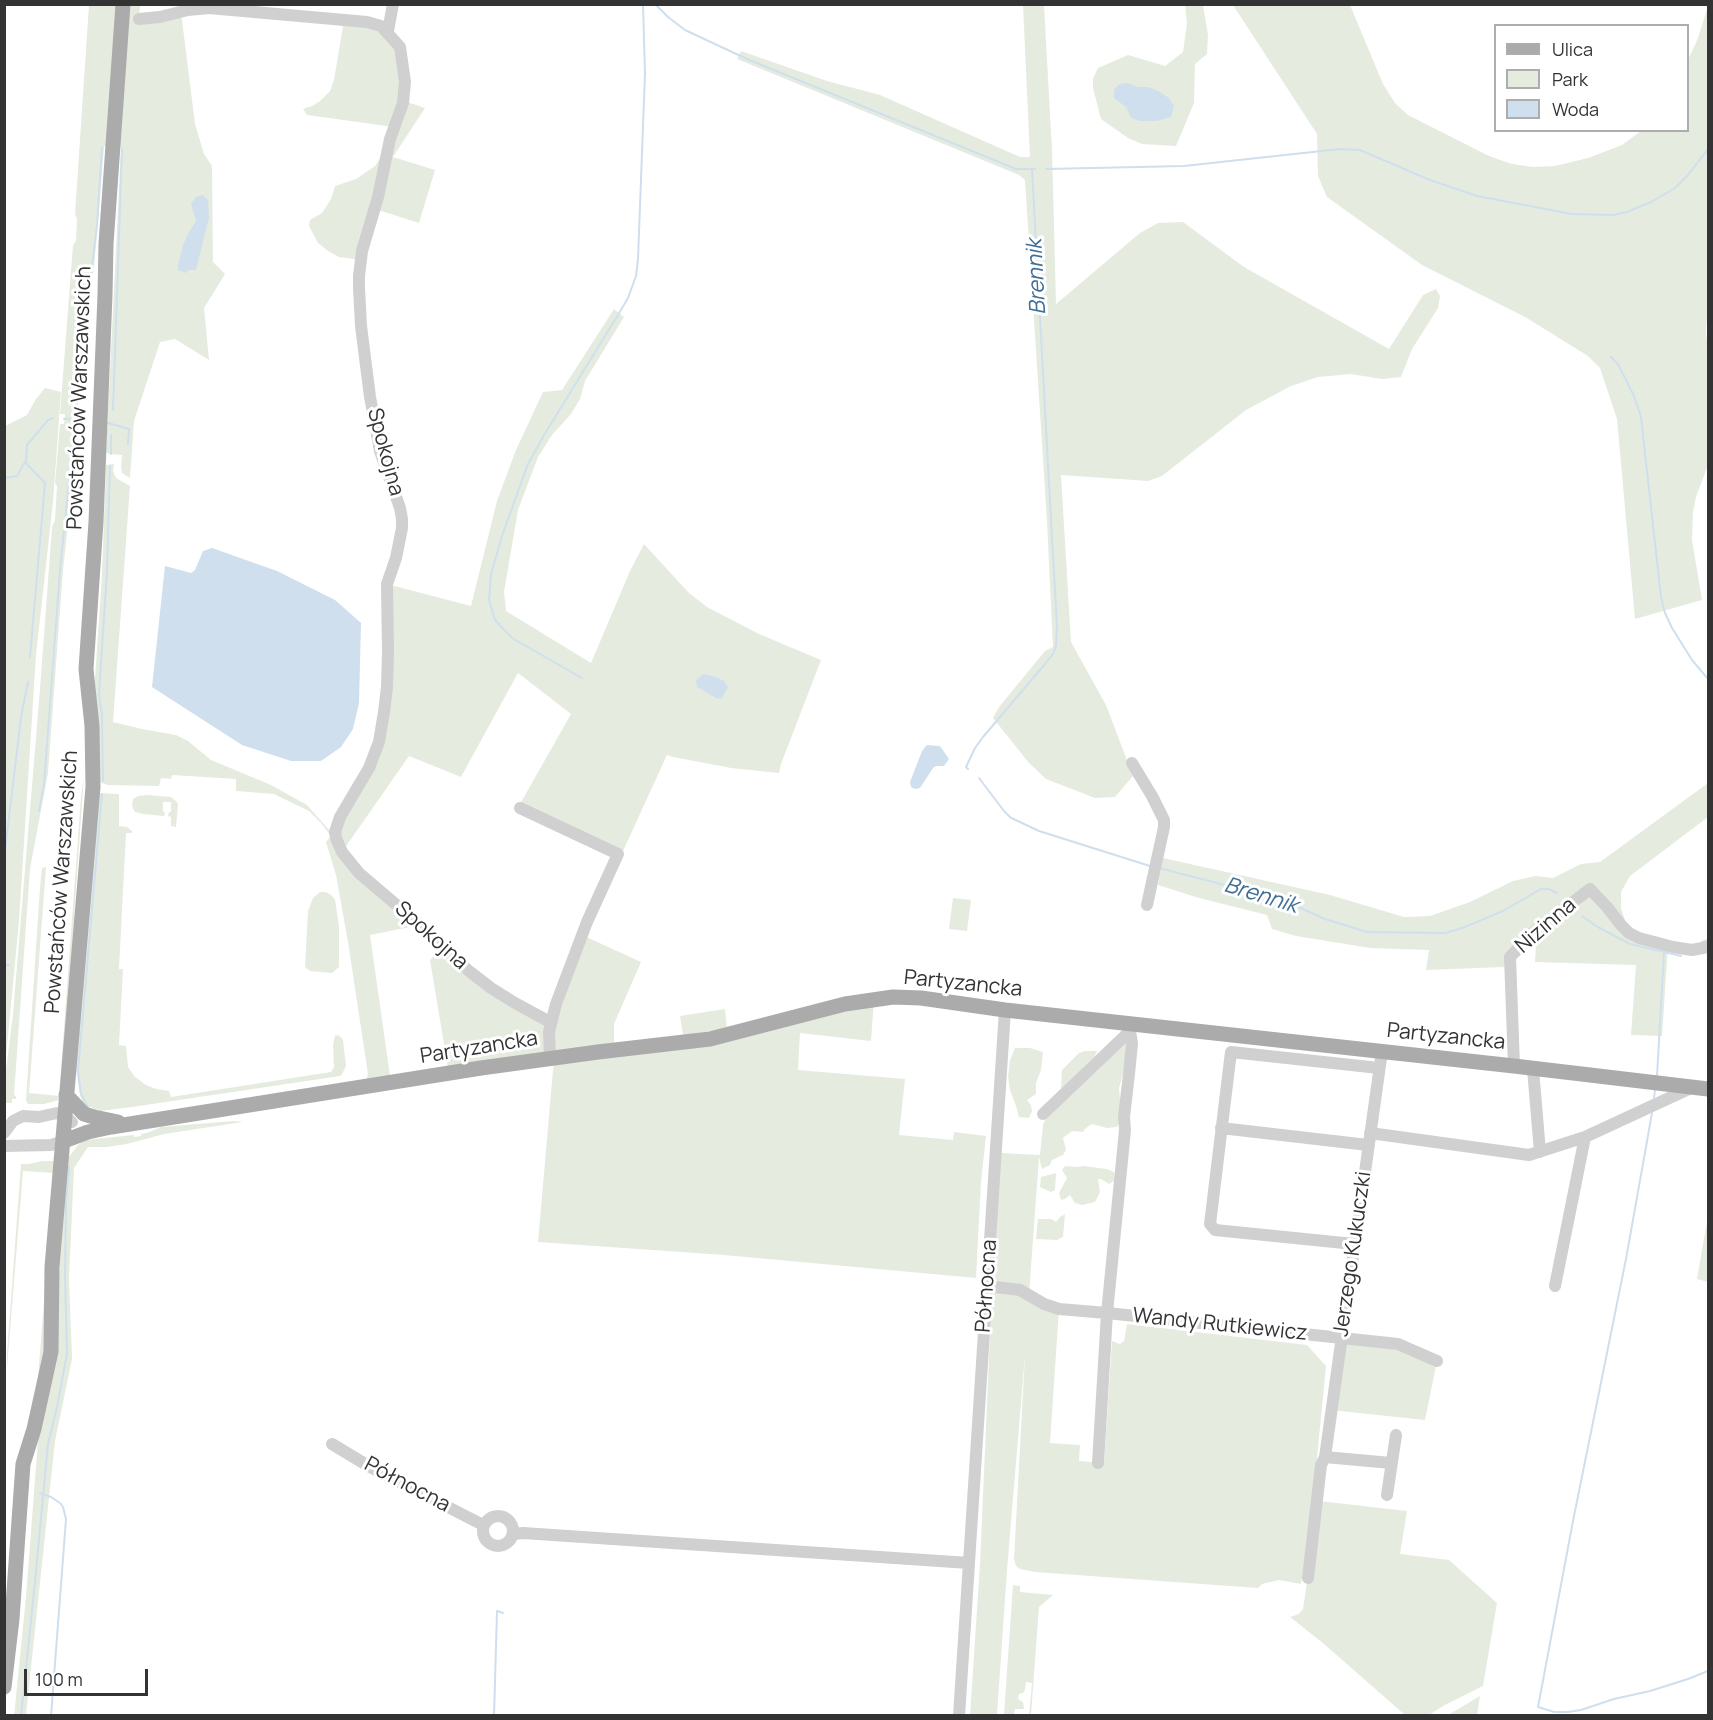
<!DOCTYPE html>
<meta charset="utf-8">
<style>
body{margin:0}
#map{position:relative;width:1713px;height:1720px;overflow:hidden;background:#fff;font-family:Manrope,sans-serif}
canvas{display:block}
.frame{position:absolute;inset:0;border:6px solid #333;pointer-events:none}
.legend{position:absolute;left:1494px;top:24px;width:195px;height:108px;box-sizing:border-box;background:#fff;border:2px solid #adadad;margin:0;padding:8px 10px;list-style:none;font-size:18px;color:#333}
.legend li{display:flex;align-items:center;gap:12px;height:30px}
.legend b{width:30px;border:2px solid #adadad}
.scale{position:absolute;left:24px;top:1669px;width:124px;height:27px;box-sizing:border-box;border:3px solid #333;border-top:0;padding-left:8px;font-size:18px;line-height:21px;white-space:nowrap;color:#333;-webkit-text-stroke:4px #fff;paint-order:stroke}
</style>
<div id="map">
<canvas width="1713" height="1720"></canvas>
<div class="frame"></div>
<ul class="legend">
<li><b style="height:8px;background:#ababab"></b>Ulica</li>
<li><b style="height:16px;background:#e5ecdf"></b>Park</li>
<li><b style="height:16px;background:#cfdfed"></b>Woda</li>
</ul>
<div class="scale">100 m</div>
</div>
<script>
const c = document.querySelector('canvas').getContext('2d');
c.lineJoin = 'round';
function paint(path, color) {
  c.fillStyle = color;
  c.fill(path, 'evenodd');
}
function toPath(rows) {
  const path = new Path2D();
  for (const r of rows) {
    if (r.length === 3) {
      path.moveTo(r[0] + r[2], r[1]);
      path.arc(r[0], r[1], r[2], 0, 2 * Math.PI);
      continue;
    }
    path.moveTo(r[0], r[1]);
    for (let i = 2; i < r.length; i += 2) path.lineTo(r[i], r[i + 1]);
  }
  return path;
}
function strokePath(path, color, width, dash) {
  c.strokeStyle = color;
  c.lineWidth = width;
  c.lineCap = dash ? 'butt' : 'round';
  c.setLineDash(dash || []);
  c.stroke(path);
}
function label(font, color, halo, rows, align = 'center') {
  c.font = font + ' Manrope,sans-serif';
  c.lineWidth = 6;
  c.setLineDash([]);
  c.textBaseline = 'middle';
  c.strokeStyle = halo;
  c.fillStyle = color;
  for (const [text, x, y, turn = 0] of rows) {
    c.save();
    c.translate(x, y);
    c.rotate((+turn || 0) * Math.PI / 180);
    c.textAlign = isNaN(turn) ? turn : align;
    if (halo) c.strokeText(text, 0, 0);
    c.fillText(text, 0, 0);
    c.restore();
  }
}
const green = toPath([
 [89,5,140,5,139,18,181,12,195,124,204,154,212,166,213,262,225,274,204,308,209,360,175,339,160,342,134,421,130,478,125,475,122,473,121,467,122,455,109,454,106,452,121,147,104,146,98,225,82,388,76,412,79,415,79,425,63,570,48,773,30,869,14,1095,16,1096,16,1099,12,1099,12,1103,5,1103,5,1078,13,1014,40,689,52,527,55,520,57,486,55,483,60,424,64,424,65,414,60,414,73,245,76,241,77,219,75,214],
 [1023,5,1044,5,1052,149,1056,304,1140,233,1158,223,1183,222,1244,267,1389,349,1423,295,1436,289,1440,296,1438,308,1412,349,1401,377,1382,379,1351,374,1318,377,1291,386,1246,410,1162,476,1148,481,1061,475,1071,642,1106,705,1133,776,1115,797,1095,798,1046,779,1029,763,993,718,999,707,1045,651,1053,647,1047,521,1025,180,1019,175,737,59,741,51,827,81,880,95,1020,157,1030,157],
 [1185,5,1203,5,1208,35,1207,54,1195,64,1194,103,1176,146,1142,144,1128,138,1101,119,1093,88,1093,79,1098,68,1128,55,1165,66,1183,52,1187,23],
 [1233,5,1350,5,1383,84,1395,103,1408,115,1489,156,1512,164,1533,167,1555,166,1588,158,1622,145,1641,131,1688,130,1688,60,1698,38,1708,6,1708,300,1706,333,1708,348,1708,465,1696,497,1693,512,1692,540,1702,600,1635,619,1617,419,1600,368,1588,356,1525,317,1422,265,1327,197,1318,176,1317,134],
 [344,20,366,22,400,47,404,101,425,108,393,157,435,170,419,223,375,209,361,260,339,257,328,251,318,243,309,226,310,220,322,213,331,199,335,186,356,179,375,166,388,146,394,127,307,115,303,109,312,106,320,101,330,91,334,80],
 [614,309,624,317,585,381,580,399,571,414,552,435,538,457,518,510,504,592,506,611,591,663,630,571,644,544,689,593,707,607,759,634,821,660,781,764,779,773,731,768,673,757,667,755,623,851,618,854,520,804,571,714,518,673,461,777,409,756,342,852,420,925,370,935,391,1083,364,1088,368,1074,348,942,336,875,326,842,331,836,321,823,309,811,274,794,236,791,236,779,172,775,171,779,161,778,159,786,108,785,102,783,98,780,94,694,102,574,106,465,114,464,113,471,116,478,130,486,113,722,142,729,176,735,188,741,211,760,271,785,307,805,330,831,379,742,387,584,471,606,497,501,516,450,543,392,562,390],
 [45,388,61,392,53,502,36,655,19,921,5,1067,5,426,27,415,36,399],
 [84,776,67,1017,59,1100,44,1104,28,1104,26,1100,40,888,42,868,46,867,29,1093,59,1096,81,797],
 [1708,783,1708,817,1630,876,1621,892,1621,908,1629,933,1668,946,1662,1036,1631,1035,1636,965,1535,962,1537,930,1510,965,1504,967,1426,970,1429,950,1370,948,1296,936,1272,929,1267,915,1199,898,1158,885,1163,858,1330,895,1404,917,1430,916,1470,902,1513,881,1535,876,1553,878,1581,864,1600,862],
 [98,793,119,794,119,826,127,827,132,831,132,833,126,833,119,969,123,969,119,1045,126,1046,128,1067,135,1077,146,1085,156,1089,169,1091,171,1097,331,1072,334,1067,333,1045,335,1036,337,1035,341,1037,343,1040,346,1066,342,1074,340,1076,132,1107,100,1111,90,1107,88,1109,82,1101,80,1095,76,1069],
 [148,795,171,797,176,801,178,804,176,827,171,826,171,817,168,816,169,812,171,812,171,802,163,802,163,812,165,812,164,816,143,814,135,812,132,806,133,799,138,796],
 [320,892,325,892,330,894,335,899,339,927,339,967,332,973,310,971,305,967,308,911,313,898],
 [953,898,971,900,967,931,949,929],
 [582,935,641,962,614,1024,614,1050,710,1039,874,999,871,1041,800,1033,798,1070,905,1079,899,1135,953,1140,954,1132,986,1136,981,1182,976,1278,724,1255,538,1242,554,1059,449,1074,430,960,443,947,452,956,550,1022],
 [725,1009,727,1029,683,1035,680,1016],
 [1127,1039,1125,1066,1119,1088,1121,1108,1119,1123,1117,1127,1107,1128,1092,1124,1086,1128,1083,1132,1072,1131,1063,1138,1066,1150,1063,1155,1052,1160,1050,1165,1042,1169,1039,1157,1029,1295,1059,1309,1050,1443,1080,1445,1079,1461,1104,1463,1112,1341,1120,1344,1124,1341,1127,1324,1307,1345,1326,1366,1310,1529,1301,1584,1279,1580,1262,1584,1258,1588,1035,1572,1020,1569,1016,1566,1014,1559,1025,1355,1007,1570,997,1715,970,1716,980,1564,992,1289,1001,1153,1040,1155,1043,1125,1046,1118],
 [1015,1048,1030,1048,1043,1052,1041,1070,1036,1083,1036,1094,1027,1100,1031,1105,1032,1111,1029,1118,1019,1117,1016,1106,1010,1090,1008,1077,1010,1060],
 [1085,1051,1097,1051,1094,1057,1061,1089,1062,1070,1079,1053],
 [234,1121,243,1122,164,1134,127,1144,107,1147,88,1147,74,1168,69,1278,72,1359,55,1441,26,1715,14,1716,26,1597,38,1440,56,1365,58,1353,59,1277,68,1158,78,1145,85,1140,134,1135,134,1137,141,1136,141,1134,150,1132,161,1127],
 [42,1161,54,1161,55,1164,47,1271,45,1354,37,1391,54,1173,23,1171,7,1368,7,1353,21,1164,29,1164],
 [1065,1166,1077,1167,1083,1166,1107,1169,1114,1172,1115,1180,1109,1184,1101,1179,1098,1179,1100,1192,1095,1202,1082,1205,1075,1203,1070,1195,1065,1199,1061,1200,1059,1193,1067,1178,1062,1170],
 [1056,1173,1055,1190,1051,1192,1040,1187,1041,1177],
 [1065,1214,1063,1237,1057,1240,1036,1239,1038,1219,1051,1219,1056,1222,1060,1217],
 [1708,1216,1708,1282,1697,1279],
 [1341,1338,1398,1344,1437,1361,1425,1420,1331,1410],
 [1319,1501,1407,1511,1400,1554,1449,1560,1497,1603,1483,1686,1443,1706,1429,1715,1405,1715,1324,1644,1290,1617,1299,1614,1303,1609],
 [1013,1585,1020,1586,1020,1592,1053,1595,1039,1607,1031,1715,1029,1715,1032,1683,1026,1682,1025,1690,1023,1693,1019,1694,1018,1699,1023,1702,1024,1709,1015,1709,1014,1715,1004,1715],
 [1480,1696,1477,1715,1448,1715]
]);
const water = toPath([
 [1128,83,1137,87,1148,87,1158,91,1169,98,1174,106,1171,117,1157,121,1140,121,1131,118,1126,107,1114,98,1114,90,1119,84],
 [203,195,208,200,209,218,196,270,188,270,187,273,178,270,178,265,183,245,189,232,196,221,191,204,196,197],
 [212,548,277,571,335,600,361,623,359,703,353,729,341,747,321,761,291,761,242,745,152,687,165,566,191,573,195,570,203,551],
 [704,674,716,677,724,681,728,687,722,698,718,699,697,687,696,681,698,678],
 [927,745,940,746,949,759,944,766,936,766,933,768,920,788,915,789,911,787,910,782,922,751]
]);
const stream = toPath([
 [655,4,668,17,685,30,747,59,1016,169,1035,169],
 [1046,169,1184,166,1340,149,1360,150,1430,180,1477,196,1572,214,1613,215,1627,212,1651,202,1675,188,1688,175,1708,149],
 [1611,357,1618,364,1634,396,1641,417,1661,597,1665,613,1672,628,1692,660,1708,679],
 [76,407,97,224,102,148],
 [113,410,122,149],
 [64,419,78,420],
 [108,423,129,429,128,444],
 [111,454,111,435],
 [26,461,27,445,48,420,53,418],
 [4,478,17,476,25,462,45,483,30,657],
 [582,678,512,638,495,620,489,600,491,574,503,533,528,464,544,435,618,315,628,298,636,276,638,259,645,73,643,4],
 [968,769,966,767,975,748,983,737,1045,664,1053,654,1056,646,1057,626,1051,520,1032,169],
 [979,778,1004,811,1011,818,1020,822,1039,831,1150,866],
 [103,781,102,715,99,694,107,572,110,466],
 [39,811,44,785,60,570,74,432],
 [4,859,21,717,28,682],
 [1159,868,1244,890,1296,906,1325,919,1367,932,1445,933,1465,927,1503,911,1541,889,1549,889,1557,893],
 [1582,916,1596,926,1630,944,1681,956],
 [1702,942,1708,940],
 [4,965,9,965],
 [1657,1076,1664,953],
 [1654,1098,1655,1090],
 [88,1107,81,1094,78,1071,102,794],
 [1652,1113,1626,1259,1573,1521,1538,1707,1554,1712,1568,1712,1581,1710,1614,1699,1650,1691,1688,1679,1708,1671],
 [40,1493,51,1497,60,1503,63,1507,66,1519,51,1716],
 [21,1716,33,1602,48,1444,57,1407,67,1354,65,1276,66,1205,69,1167],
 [494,1716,497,1611,503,1613]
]);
const minor = toPath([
 [139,19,160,17,188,10,209,8,367,22,381,26,400,47,405,82,403,103,390,139,378,197,362,251,359,276,359,288,361,326,370,397,380,451,400,508,402,519,402,528,396,558,387,584,388,652,387,687,384,712,379,742,369,768,340,817,335,832,336,838,342,852,359,873,420,925,469,971,491,988,515,1003,550,1022],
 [388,31,393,4],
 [1132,763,1152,796,1164,820,1164,827,1147,905],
 [520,808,618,854,587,922,556,1004,549,1032,550,1059],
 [1132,1023,1130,1031,1132,1044,1129,1074,1124,1117,1125,1130,1107,1313,1398,1344,1437,1361],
 [1514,1066,1510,957,1534,932,1590,889,1607,907,1621,925,1629,933,1639,938,1673,947,1692,950,1708,947],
 [1533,1069,1540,1152],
 [1043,1114,1130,1031],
 [1221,1128,1368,1145],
 [4,1133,13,1121,23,1116,39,1117,57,1113,66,1117,72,1122],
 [1370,1133,1529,1155,1585,1137,1693,1087],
 [4,1146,51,1145,64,1141],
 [1354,1244,1215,1230,1210,1224,1231,1052,1379,1068],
 [987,1286,1020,1290,1044,1304,1059,1309,1107,1313,1098,1463],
 [1555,1286,1585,1137],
 [332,1444,370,1467,483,1525],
 [1325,1457,1391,1463],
 [1387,1495,1396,1435],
 [498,1531,15],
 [513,1534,523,1533,969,1563],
 [1308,1578,1321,1465,1325,1457,1382,1051],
 [959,1716,1005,1010]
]);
const major = toPath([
 [66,1095,84,1114,94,1117,118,1122],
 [64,1141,88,1132,111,1127,481,1068,598,1052,710,1039,845,1004,893,997,921,998,1005,1010,1514,1066,1708,1089],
 [4,1687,12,1619,23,1464,34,1429,51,1352,52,1267,93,787,92,726,86,669,96,522,105,295,106,244,123,4]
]);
const streetNames = [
 ["Powstańców Warszawskich",80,398,-88],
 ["Spokojna",385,452,75],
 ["Powstańców Warszawskich",62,882,-86],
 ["Nizinna",1546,926,-41],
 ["Spokojna",431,936,42],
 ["Partyzancka",963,984,6],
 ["Partyzancka",1446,1037,6],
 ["Partyzancka",479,1048,-9],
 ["Jerzego Kukuczki",1353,1254,-82],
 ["Północna",987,1286,-86],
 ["Wandy Rutkiewicz",1220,1325,6],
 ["Północna",407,1485,28]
];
const waterNames = [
 ["Brennik",1037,277,-93],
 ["Brennik",1261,896,17]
];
paint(green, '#e5ecdf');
paint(water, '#cfdfed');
strokePath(stream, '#cfdfed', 2);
strokePath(minor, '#d0d0d0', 12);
strokePath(major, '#ababab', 15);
label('21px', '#333', '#fff', streetNames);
label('italic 22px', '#406e95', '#fff', waterNames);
</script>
